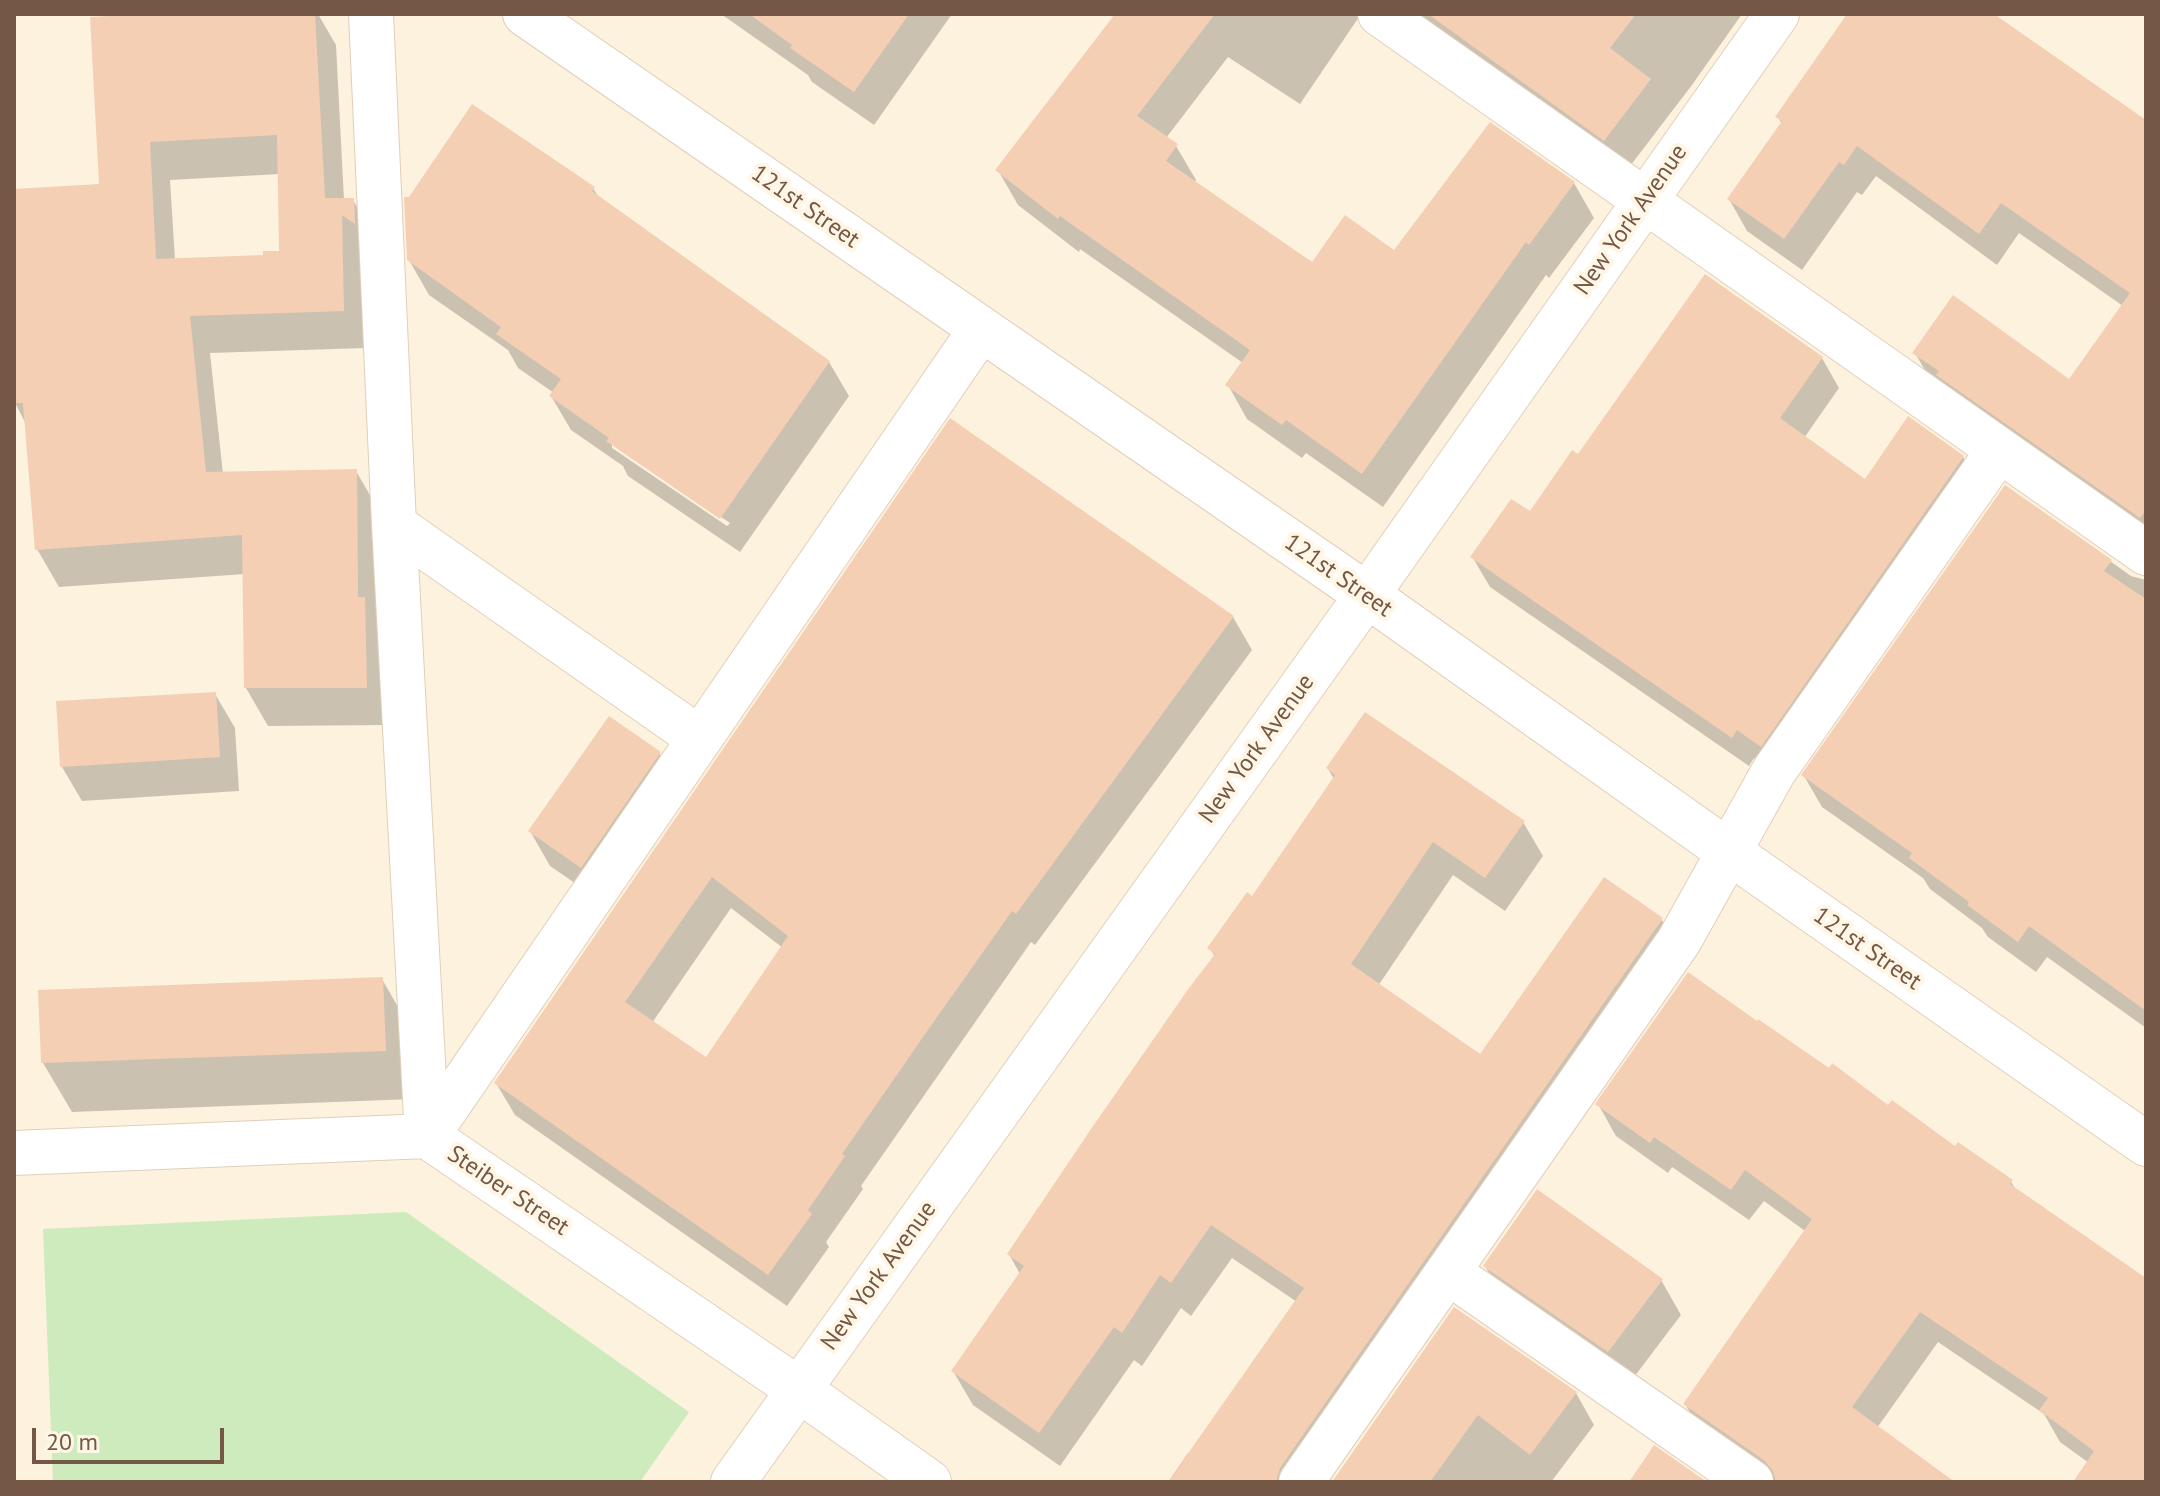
<!DOCTYPE html>
<style>
body{margin:0}
#map{position:relative;width:2160px;height:1496px;overflow:hidden;background:#fdf2de;font-family:"PT Sans",sans-serif}
canvas{display:block}
.frame{position:absolute;inset:0;border:16px solid #745745;pointer-events:none}
.scale{position:absolute;left:32px;top:1428px;width:192px;height:36px;box-sizing:border-box;border:4px solid #745745;border-top:0;padding-left:10px;font-size:24px;line-height:28px;white-space:nowrap;color:#745745;-webkit-text-stroke:6px #fff6e6;paint-order:stroke}
</style>
<div id="map">
<canvas width="2160" height="1496"></canvas>
<div class="frame"></div>
<div class="scale">20 m</div>
</div>
<script>
const c = document.querySelector('canvas').getContext('2d');
c.lineJoin = 'round';
function paint(path, color) {
  c.fillStyle = color;
  c.fill(path, 'evenodd');
}
function toPath(rows) {
  const path = new Path2D();
  for (const r of rows) {
    path.moveTo(r[0], r[1]);
    for (let i = 2; i < r.length; i += 2) path.lineTo(r[i], r[i + 1]);
  }
  return path;
}
function strokePath(path, color, width, dash) {
  c.strokeStyle = color;
  c.lineWidth = width;
  c.lineCap = dash ? 'butt' : 'round';
  c.setLineDash(dash || []);
  c.stroke(path);
}
function label(font, color, halo, rows, align = 'center') {
  c.font = font + ' "PT Sans",sans-serif';
  c.lineWidth = 8;
  c.setLineDash([]);
  c.textBaseline = 'middle';
  c.strokeStyle = halo;
  c.fillStyle = color;
  for (const [text, x, y, turn = 0] of rows) {
    c.save();
    c.translate(x, y);
    c.rotate((+turn || 0) * Math.PI / 180);
    c.textAlign = isNaN(turn) ? turn : align;
    if (halo) c.strokeText(text, 0, 0);
    c.fillText(text, 0, 0);
    c.restore();
  }
}
const green = toPath([
 [406,1212,689,1412,640,1482,53,1482,43,1229]
]);
const shadow = toPath([
 [184,14,318,14,336,45,344,200,353,200,375,238,365,348,210,353,223,474,356,471,378,509,388,725,268,726,246,688,245,574,59,587,37,549,26,424,14,401,14,191,101,186],
 [280,174,281,253,265,257,175,260,170,180],
 [721,14,952,14,874,125,812,82,808,75],
 [1117,14,1361,14,1300,104,1228,57,1166,138,1176,146,1196,180,1194,183,1313,265,1395,253,1574,183,1594,218,1549,278,1546,275,1383,507,1306,453,1302,458,1247,419,1228,385,1243,363,1080,249,1079,252,1018,205,998,170],
 [1403,14,1742,14,1692,85,1624,174],
 [1850,14,1991,14,2146,123,2146,540,1933,384,1915,353,2069,382,2123,306,2019,233,1997,265,1876,176,1862,195,1857,192,1802,270,1747,231,1729,199,1782,124,1778,117],
 [593,188,599,198,829,362,849,396,740,552,628,476,623,466,571,430,551,396,554,393,518,368,508,350,429,295,409,260],
 [612,443,730,523,727,526,612,448],
 [1822,358,1839,388,1804,438,1865,482,1963,457,1980,487,1778,775,1754,758,1749,766,1490,587,1473,558,1530,514,1578,457],
 [950,421,1233,617,1252,650,1035,945,1031,942,861,1186,863,1189,826,1242,829,1247,787,1306,515,1115,496,1083],
 [731,908,783,948,706,1060,652,1023],
 [2006,487,2131,576,2146,580,2146,1028,2047,957,2036,972,1988,937,1982,928,1930,889,1923,878,1822,807,1804,776],
 [215,694,235,728,239,791,82,801,62,767,59,703],
 [659,753,679,787,601,901,550,866,530,831],
 [1328,769,1523,822,1543,856,1505,911,1453,875,1378,986,1481,1057,1662,920,1681,954,1314,1482,1168,1482,1188,1453,1190,1455,1297,1302,1232,1258,1191,1316,1181,1308,1142,1366,1134,1360,1060,1466,973,1405,953,1371,1020,1274,1009,1254,1215,957,1210,948,1252,898,1334,779],
 [382,979,410,1028,413,1099,72,1112,43,1063],
 [1758,1023,1956,1149,2011,1182,2017,1191,2146,1281,2146,1482,2076,1482,2089,1463,2060,1442,2044,1414,1938,1342,1877,1428,1952,1482,1770,1482,1704,1436,1685,1404,1805,1231,1764,1201,1749,1220,1672,1167,1668,1173,1616,1136,1598,1104],
 [1485,1266,1661,1280,1681,1315,1628,1385,1505,1300],
 [1455,1309,1576,1393,1594,1425,1551,1482,1335,1482]
]);
const building = toPath([
 [147,14,315,14,325,198,354,198,355,224,342,215,344,311,190,316,206,472,357,469,358,597,365,597,367,688,244,688,242,535,35,550,23,403,14,403,14,189,99,184,90,17],
 [277,135,279,251,263,251,263,255,156,259,150,142],
 [749,14,909,14,854,92,790,48,792,45],
 [1115,14,1215,14,1137,116,1178,144,1166,161,1312,262,1345,215,1394,250,1490,122,1575,182,1529,245,1526,242,1362,474,1286,420,1282,425,1225,385,1250,350,1060,216,1058,219,995,170],
 [1428,14,1636,14,1610,48,1651,79,1604,141],
 [1847,14,1994,14,2146,120,2146,510,2140,518,1936,375,1939,371,1912,353,1953,295,2069,379,2130,293,2001,203,1979,234,1857,146,1844,165,1839,162,1784,239,1727,199,1782,121,1775,117],
 [472,104,595,187,592,191,830,361,720,519,606,441,609,438,549,396,561,379,496,334,501,327,407,260,404,197,409,197],
 [1705,274,1823,357,1780,418,1865,479,1908,416,1964,456,1761,747,1737,730,1732,738,1470,557,1511,499,1530,511,1572,450,1578,454],
 [950,418,1234,616,1016,914,1012,911,923,1037,842,1154,845,1156,808,1210,812,1214,768,1275,494,1083],
 [712,877,788,936,706,1057,625,1002],
 [2005,485,2112,560,2104,571,2146,599,2146,1011,2029,926,2018,942,1967,905,1969,902,1909,858,1912,853,1801,775],
 [216,692,220,757,60,767,56,701],
 [1365,712,1525,821,1485,878,1433,842,1351,964,1480,1054,1604,877,1663,918,1280,1468,1276,1482,1168,1482,1304,1288,1211,1225,1171,1283,1160,1275,1122,1333,1114,1327,1039,1433,951,1371,1024,1266,1007,1254,1091,1129,1189,988,1215,954,1207,948,1247,892,1252,896,1335,775,1326,768],
 [609,716,661,752,581,868,528,831],
 [1688,972,1757,1021,1758,1019,1829,1068,1832,1063,1888,1105,1892,1100,1955,1146,1958,1142,2013,1180,2010,1184,2146,1278,2146,1482,2073,1482,2094,1451,2039,1410,2048,1398,1920,1312,1852,1407,1955,1482,1776,1482,1773,1471,1765,1461,1683,1404,1812,1219,1745,1170,1731,1190,1654,1137,1650,1143,1595,1104],
 [383,977,386,1051,41,1063,38,990],
 [1537,1189,1663,1279,1608,1352,1483,1266],
 [1454,1307,1577,1392,1530,1455,1478,1415,1430,1482,1332,1482],
 [1654,1445,1707,1482,1629,1482]
]);
const minor = toPath([
 [371,14,394,525,427,1136],
 [525,14,1367,595,1729,852,2146,1144],
 [1380,14,2146,553],
 [394,525,699,738],
 [427,1136,981,329],
 [14,1153,427,1136,798,1389,929,1482],
 [1448,1272,1751,1482],
 [733,1482,1367,595,1777,14],
 [1301,1482,1679,941,1774,771,1999,450]
]);
const streetNames = [
 ["121st Street",805,207,35],
 ["New York Avenue",1631,220,-55],
 ["121st Street",1338,576,35],
 ["New York Avenue",1257,749,-54],
 ["121st Street",1867,949,35],
 ["Steiber Street",508,1191,34],
 ["New York Avenue",879,1276,-54]
];
paint(green, '#ceebbd');
paint(shadow, '#0003');
paint(building, '#f4cfb4');
strokePath(minor, '#e2ceba', 46);
strokePath(minor, '#fff', 44);
label('24px', '#745745', '#fff6e6', streetNames);
</script>
